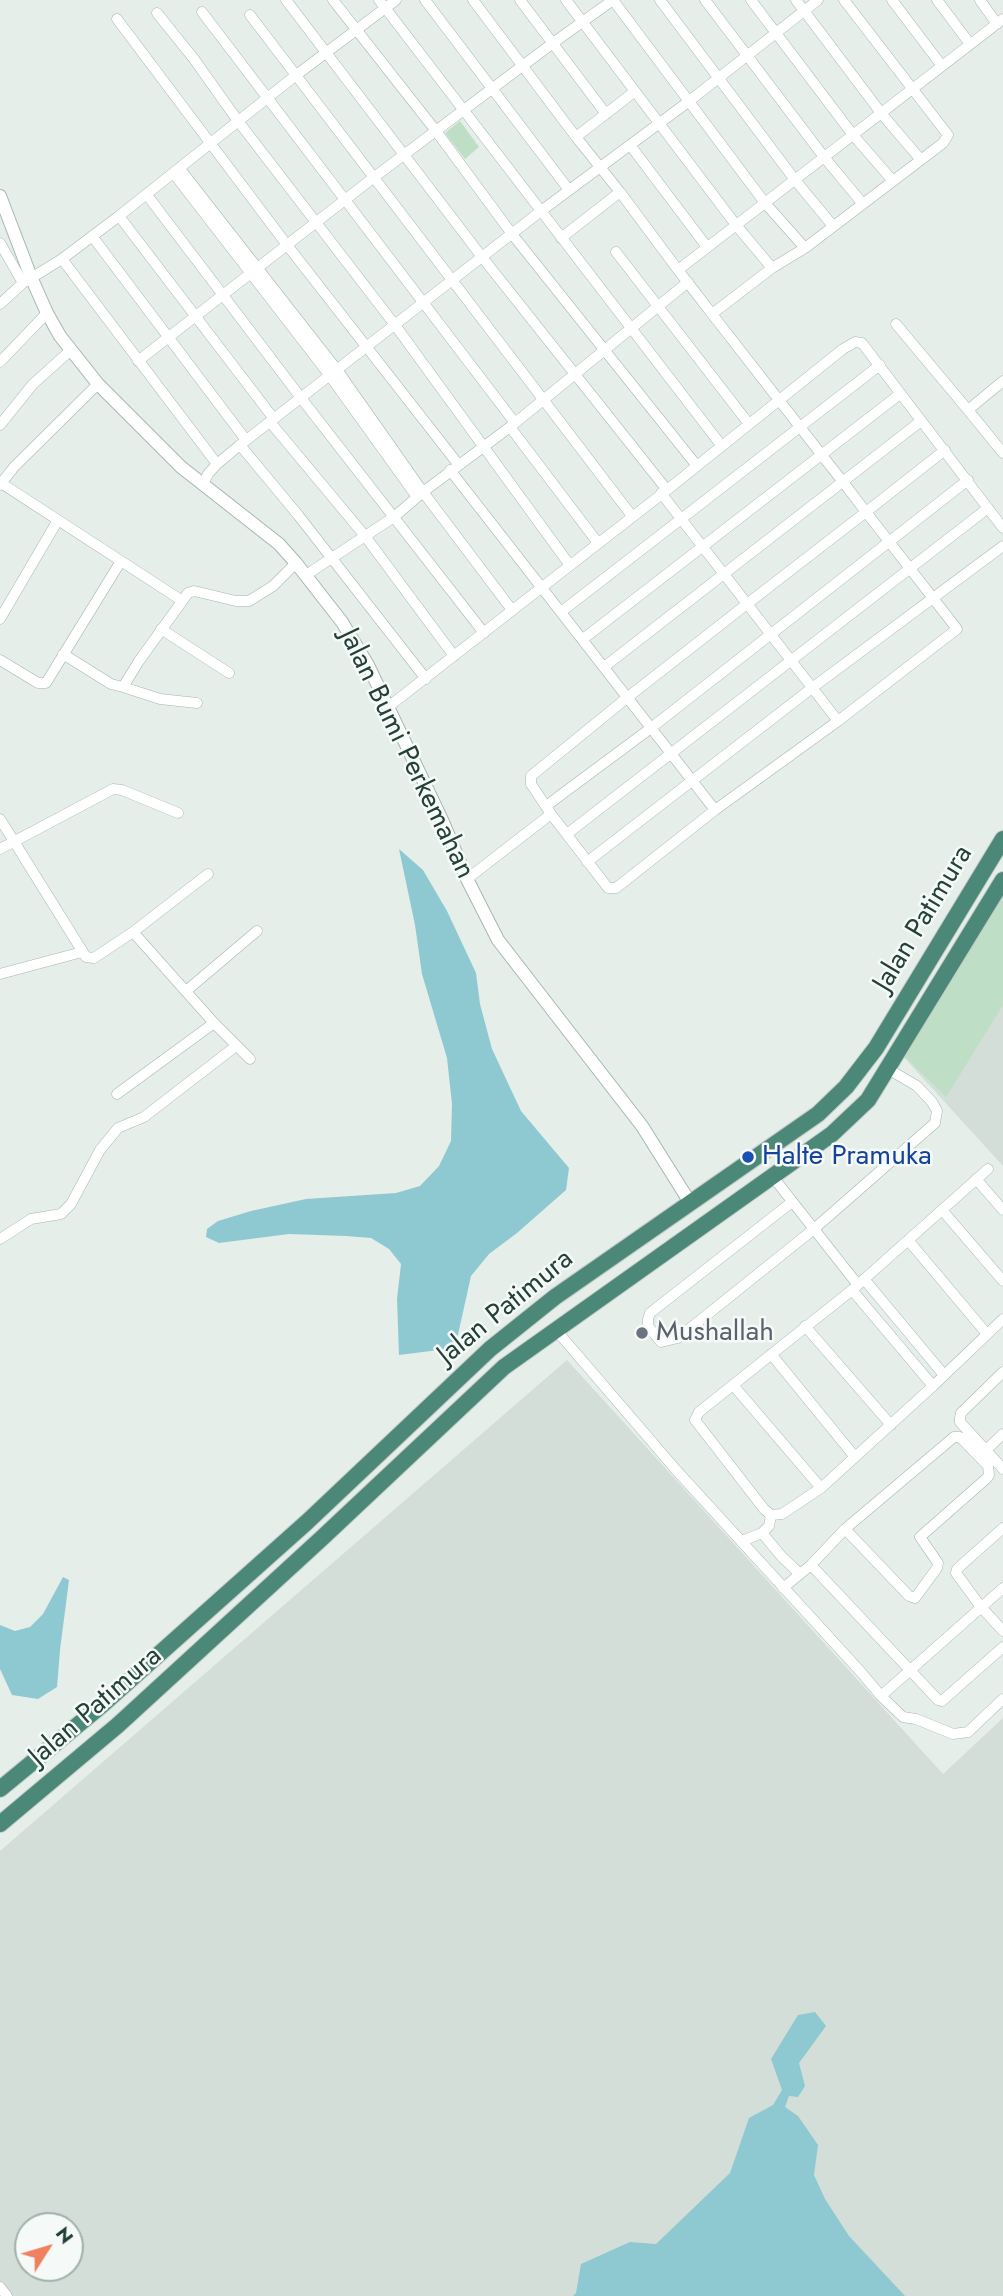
<!DOCTYPE html>
<style>
body{margin:0}
#map{position:relative;width:1003px;height:2296px;overflow:hidden;background:#e5eee9;font-family:Jost,sans-serif}
canvas{display:block}
.north{position:absolute;left:14px;top:2212px;width:70px;height:70px;box-sizing:border-box;background:#f5faf8;border:2px solid #a1b0ab;border-radius:50%;rotate:53deg;font-size:19px;font-weight:700;line-height:28px;text-align:center;color:#244038}
.north::after{content:'';display:block;margin:auto;width:24px;height:32px;background:#f18060;clip-path:polygon(50% 0,100% 100%,50% 72%,0 100%)}
</style>
<div id="map">
<canvas width="1003" height="2296"></canvas>
<div class="north">N</div>
</div>
<script>
const c = document.querySelector('canvas').getContext('2d');
c.lineJoin = 'round';
function paint(path, color) {
  c.fillStyle = color;
  c.fill(path, 'evenodd');
}
function toPath(rows) {
  const path = new Path2D();
  for (const r of rows) {
    path.moveTo(r[0], r[1]);
    for (let i = 2; i < r.length; i += 2) path.lineTo(r[i], r[i + 1]);
  }
  return path;
}
function strokePath(path, color, width, dash) {
  c.strokeStyle = color;
  c.lineWidth = width;
  c.lineCap = dash ? 'butt' : 'round';
  c.setLineDash(dash || []);
  c.stroke(path);
}
function label(font, color, halo, rows, align = 'center') {
  c.font = font + ' Jost,sans-serif';
  c.lineWidth = 5;
  c.setLineDash([]);
  c.textBaseline = 'middle';
  c.strokeStyle = halo;
  c.fillStyle = color;
  for (const [text, x, y, turn = 0] of rows) {
    c.save();
    c.translate(x, y);
    c.rotate((+turn || 0) * Math.PI / 180);
    c.textAlign = isNaN(turn) ? turn : align;
    if (halo) c.strokeText(text, 0, 0);
    c.fillText(text, 0, 0);
    c.restore();
  }
}
const built = toPath([
 [1003,888,1003,1166,900,1053],
 [567,1360,943,1774,1003,1718,1003,2296,0,2296,0,1851],
 [28,2226,70,2226,70,2268,28,2268]
]);
const green = toPath([
 [460,121,479,147,465,159,445,133],
 [1003,891,1003,1005,946,1097,901,1053]
]);
const water = toPath([
 [399,849,423,870,447,911,476,973,480,1004,492,1049,521,1111,569,1168,566,1190,517,1233,489,1254,471,1276,455,1348,399,1355,397,1299,401,1264,389,1249,371,1238,346,1236,289,1234,219,1243,206,1237,207,1229,218,1221,251,1211,306,1199,396,1193,420,1186,439,1166,451,1141,452,1104,447,1058,422,974,415,925],
 [63,1577,69,1580,60,1650,57,1687,38,1699,12,1695,0,1669,0,1625,15,1631,30,1627,43,1614],
 [815,2012,826,2026,799,2063,805,2086,798,2097,789,2096,785,2107,798,2116,818,2145,814,2175,825,2199,849,2236,905,2296,573,2296,576,2293,581,2264,630,2242,656,2244,730,2173,749,2118,773,2105,782,2090,771,2059,798,2015]
]);
const minor = toPath([
 [286,0,482,257,667,490],
 [333,0,436,131,512,234,697,466],
 [379,0,721,445],
 [425,0,569,190],
 [473,0,576,137,620,192,678,270,692,288,712,314,821,454,843,482,866,512,957,629,838,721,715,810,616,888,608,888,551,814,531,784,531,776,628,697,747,604,866,512,945,450],
 [520,0,606,114],
 [566,0,736,225,772,268,712,314],
 [613,0,765,203,805,248],
 [660,0,795,180,833,226],
 [705,0,824,157,863,204],
 [751,0,853,135,893,181],
 [796,0,881,113,921,160],
 [892,0,942,66],
 [937,0,970,44],
 [980,0,997,24],
 [202,12,515,423],
 [157,13,194,59,238,121,395,325,569,564],
 [250,15,632,516],
 [117,19,287,245,458,464],
 [576,137,634,92],
 [630,145,707,247],
 [180,169,338,371,423,492,512,610],
 [174,174,330,376,417,497],
 [147,195,301,398,484,633],
 [119,216,274,419],
 [92,236,246,440],
 [561,238,620,192],
 [0,243,23,283,0,304],
 [616,252,749,424],
 [62,259,217,464],
 [772,268,805,248,943,143,948,135,844,0],
 [678,270,1003,19],
 [23,283,62,259,119,216,295,76,396,0],
 [896,324,968,410],
 [138,361,373,178,553,43,613,0],
 [0,362,47,313],
 [1003,381,968,410,1003,453],
 [270,422,365,536,454,656],
 [0,425,33,384,71,350],
 [510,427,598,543],
 [240,445,298,515,426,679],
 [450,470,715,810],
 [1,483,181,600],
 [203,484,208,474,217,464,240,445,541,211,688,102,818,0],
 [0,485,14,467,98,384],
 [661,493,838,721],
 [306,575,394,517,423,492,510,427,688,282],
 [561,612,880,365],
 [0,619,58,520],
 [161,629,229,673],
 [583,639,900,394],
 [63,654,111,684,123,687],
 [0,660,38,683,46,683,121,561],
 [604,667,921,421],
 [197,703,160,699,123,687,139,661,188,593,194,591,236,601,249,601,273,586,296,563],
 [388,707,667,490,843,349,855,342,862,343,1003,528],
 [546,806,651,728,968,480],
 [0,819,86,957,94,958,133,932,214,1023,250,1059],
 [567,834,988,508],
 [0,849,113,789,122,790,178,813],
 [587,862,812,688,1003,546],
 [467,879,551,814],
 [133,932,208,874],
 [0,974,82,952],
 [186,991,257,931],
 [117,1094,214,1023],
 [988,1169,852,1290,699,1412,695,1420,764,1509,771,1515,782,1514,821,1488,933,1386,1003,1319],
 [773,1177,858,1285],
 [976,1179,1003,1210],
 [792,1202,650,1313,648,1319,648,1326,661,1342,678,1338,814,1229,935,1123,937,1111,932,1102,917,1086,888,1069],
 [942,1210,1003,1281],
 [0,1239,31,1219,61,1214,71,1204,100,1150,118,1128,144,1117,236,1046],
 [908,1240,987,1334],
 [864,1279,944,1375],
 [852,1290,933,1386],
 [805,1326,891,1425],
 [556,1330,677,1471,860,1671,881,1696,903,1717,916,1719,953,1734,968,1732,1003,1699],
 [771,1354,855,1457],
 [1003,1372,961,1413,960,1418,960,1422,1003,1469],
 [733,1385,821,1488],
 [986,1450,1003,1434],
 [1003,1528,957,1569,956,1573,981,1607,1003,1631],
 [762,1533,782,1557,799,1573],
 [742,1541,762,1533,769,1526,771,1515],
 [811,1565,938,1700,942,1701,1003,1647],
 [783,1588,811,1565,845,1529,954,1437,960,1437,988,1466,989,1475,987,1478,920,1537,938,1563,937,1568,915,1598,909,1596,845,1529],
 [881,1696,1003,1588],
 [0,2287,7,2296]
]);
const tertiary = toPath([
 [0,196,31,277,47,313,60,336,98,384,181,467,279,544,296,563,342,622,368,665,443,822,467,879,498,940,642,1126,691,1204]
]);
const trunk = toPath([
 [0,1789,102,1705,307,1522,490,1349,555,1297,818,1114,846,1087,876,1048,1003,839],
 [0,1824,118,1725,322,1538,504,1367,832,1134,868,1100,1003,880]
]);
const markers = [
 [748,1157,7,"#1a4fb4"],
 [642,1333,7,"#6b7280"]
];
const streetNames = [
 ["Jalan Bumi Perkemahan",406,754,64],
 ["Jalan Patimura",924,919,-59],
 ["Jalan Patimura",506,1308,-39],
 ["Jalan Patimura",96,1707,-41]
];
const transitNames = [
 ["Halte Pramuka",762,1157]
];
const worshipNames = [
 ["Mushallah",656,1333]
];
paint(built, '#d3ded8');
paint(green, '#bedec6');
paint(water, '#8ec9d2');
strokePath(minor, '#a7b6b0', 11);
strokePath(tertiary, '#a7b6b0', 14);
strokePath(trunk, '#c2cac7', 18);
strokePath(minor, '#fff', 10);
strokePath(tertiary, '#fff', 12);
strokePath(trunk, '#4c8878', 16);
for (const [x, y, r, color] of markers) {
  const dot = new Path2D();
  dot.arc(x, y, r, 0, 2 * Math.PI);
  c.fillStyle = color;
  c.fill(dot);
  strokePath(dot, '#f5faf8', 2.5);
}
label('28px', '#244038', '#f5faf8', streetNames);
label('28px', '#164399', '#f5faf8', transitNames, 'left');
label('28px', '#5b616d', '#f5faf8', worshipNames, 'left');
</script>
